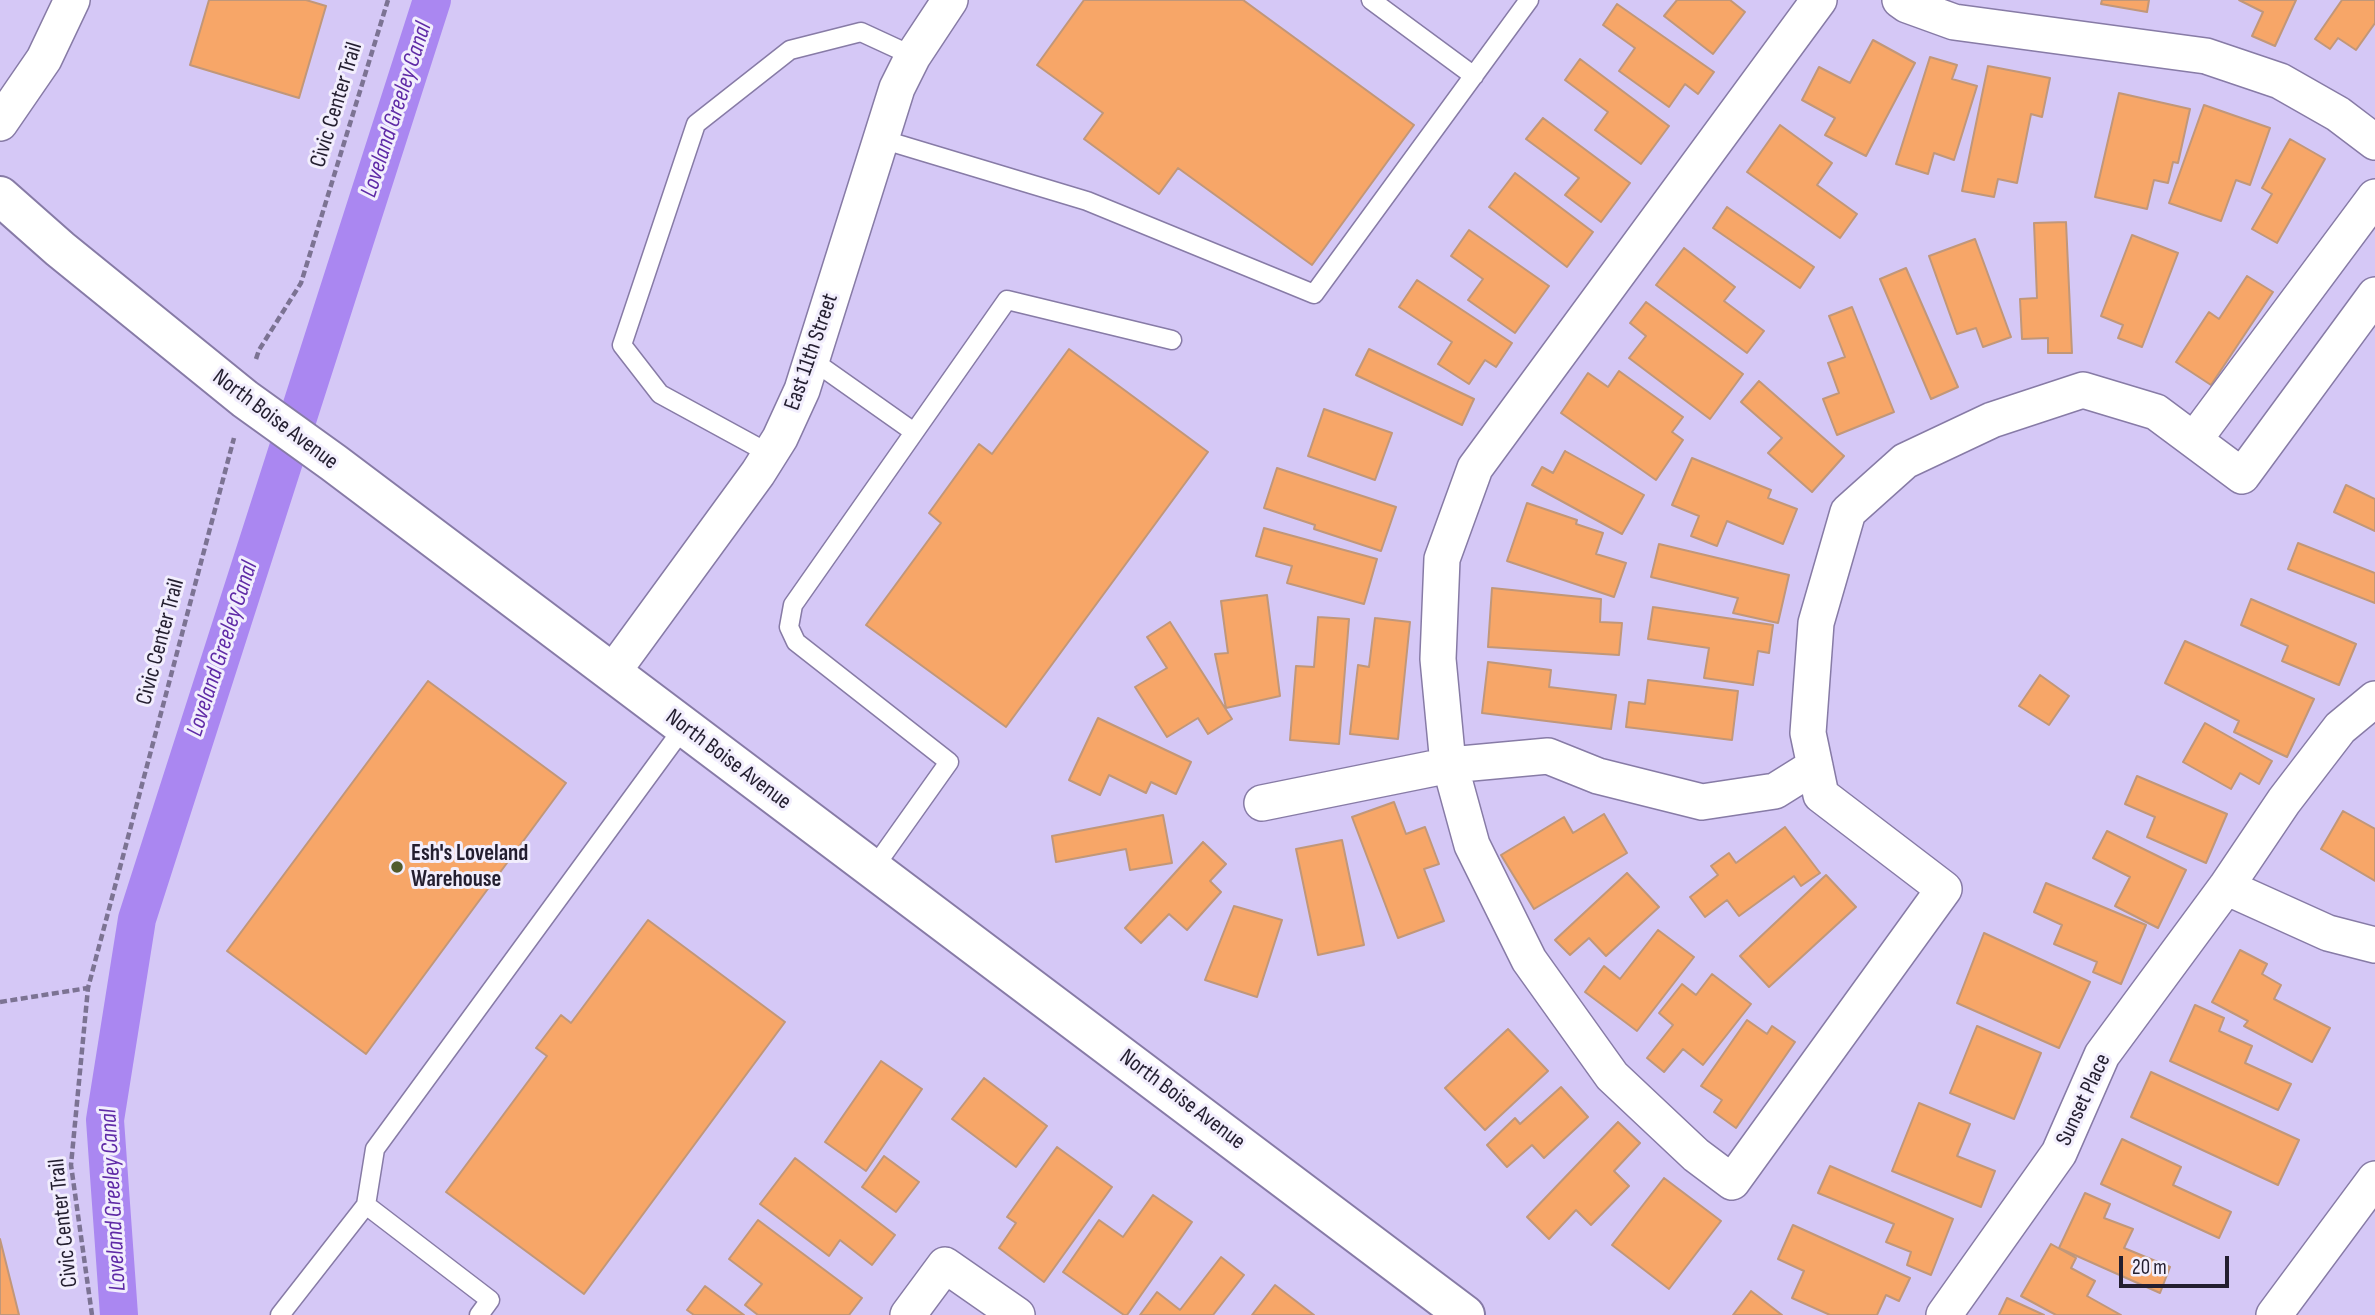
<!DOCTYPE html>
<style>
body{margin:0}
#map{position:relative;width:2375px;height:1315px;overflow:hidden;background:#d5c8f6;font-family:"Sofia Sans Condensed",sans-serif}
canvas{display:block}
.scale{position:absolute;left:2119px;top:1256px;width:110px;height:32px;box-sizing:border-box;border:4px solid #231e2f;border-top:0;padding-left:9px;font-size:21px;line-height:24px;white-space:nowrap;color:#231e2f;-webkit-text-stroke:5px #f2eefd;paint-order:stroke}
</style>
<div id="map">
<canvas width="2375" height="1315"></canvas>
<div class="scale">20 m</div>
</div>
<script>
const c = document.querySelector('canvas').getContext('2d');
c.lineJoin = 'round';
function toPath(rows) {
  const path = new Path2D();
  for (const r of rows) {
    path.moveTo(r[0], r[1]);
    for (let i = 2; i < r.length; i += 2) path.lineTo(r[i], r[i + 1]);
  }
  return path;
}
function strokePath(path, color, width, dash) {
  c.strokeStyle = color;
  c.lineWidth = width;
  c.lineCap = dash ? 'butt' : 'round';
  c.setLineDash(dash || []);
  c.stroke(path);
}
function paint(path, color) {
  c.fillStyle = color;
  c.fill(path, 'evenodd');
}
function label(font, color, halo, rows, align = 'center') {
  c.font = font + ' "Sofia Sans Condensed",sans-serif';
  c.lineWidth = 6;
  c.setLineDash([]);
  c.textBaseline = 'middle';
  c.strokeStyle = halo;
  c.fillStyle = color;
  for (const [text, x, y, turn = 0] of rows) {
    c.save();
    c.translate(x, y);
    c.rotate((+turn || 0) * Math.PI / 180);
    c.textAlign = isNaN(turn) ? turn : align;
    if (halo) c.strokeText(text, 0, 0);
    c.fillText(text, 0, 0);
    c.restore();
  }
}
const canal = toPath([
 [119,1315,105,1120,137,919,432,0]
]);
const building = toPath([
 [209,0,306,0,326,6,299,98,190,65,209,0],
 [1084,0,1243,0,1414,125,1312,265,1178,168,1159,194,1084,139,1103,113,1037,65,1084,0],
 [1677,0,1730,0,1745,12,1713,54,1664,16,1677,0],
 [2102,0,2149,0,2147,12,2101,4,2102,0],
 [2239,0,2296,0,2275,46,2252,36,2263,12,2239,0],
 [2342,0,2375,0,2375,23,2356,50,2338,38,2330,49,2315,39,2342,0],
 [1617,4,1714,72,1698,94,1685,84,1669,107,1619,71,1635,48,1603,25,1617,4],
 [1873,40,1915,63,1866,156,1825,135,1835,118,1802,100,1819,67,1850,83,1873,40],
 [1930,57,1957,65,1952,79,1977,86,1954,160,1934,153,1928,174,1896,164,1930,57],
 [1580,59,1669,126,1641,164,1595,130,1608,112,1565,80,1580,59],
 [1988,66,2050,78,2042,117,2031,114,2017,183,1998,179,1994,197,1962,191,1988,66],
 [2119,93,2190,109,2178,163,2173,162,2168,183,2154,180,2147,209,2095,197,2119,93],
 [2204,105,2270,128,2250,185,2236,180,2221,221,2169,203,2204,105],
 [1543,118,1630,183,1601,222,1565,195,1579,178,1526,139,1543,118],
 [1780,125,1832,163,1817,185,1857,214,1840,238,1747,172,1780,125],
 [2290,139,2325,159,2277,243,2252,229,2272,194,2262,188,2290,139],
 [1515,173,1593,232,1567,267,1489,207,1515,173],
 [1727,207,1814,267,1800,288,1713,228,1727,207],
 [2066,222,2072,353,2048,353,2048,338,2022,339,2020,299,2037,298,2034,223,2066,222],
 [1469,230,1549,286,1515,333,1468,300,1483,279,1451,256,1469,230],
 [2132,235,2178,253,2142,347,2118,338,2123,325,2101,316,2132,235],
 [1975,239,2011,337,1983,347,1976,328,1957,334,1929,256,1975,239],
 [1684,248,1735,287,1724,301,1764,331,1747,353,1656,285,1684,248],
 [1906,268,1958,387,1931,399,1880,279,1906,268],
 [2247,276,2273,292,2211,385,2176,362,2209,312,2219,319,2247,276],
 [1417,280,1512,343,1496,367,1485,360,1469,384,1438,364,1452,342,1399,307,1417,280],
 [1646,302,1743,374,1710,419,1629,358,1646,336,1630,323,1646,302],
 [1852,307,1894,412,1837,435,1823,399,1839,393,1828,363,1845,357,1829,316,1852,307],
 [1069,349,1208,452,1006,727,866,625,941,523,929,513,979,444,992,454,1069,349],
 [1369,349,1474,399,1462,425,1356,375,1369,349],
 [1619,371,1683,417,1672,432,1683,440,1656,480,1561,413,1588,373,1608,387,1619,371],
 [1759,381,1844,456,1812,492,1768,453,1782,438,1741,402,1759,381],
 [1324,409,1392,433,1375,480,1308,456,1324,409],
 [1565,451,1644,495,1622,534,1532,485,1542,467,1553,473,1565,451],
 [1692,458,1771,490,1768,498,1797,509,1783,544,1727,521,1717,546,1691,536,1699,516,1672,505,1692,458],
 [1277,468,1396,507,1381,551,1314,529,1315,525,1264,508,1277,468],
 [2346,485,2375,499,2375,531,2334,512,2346,485],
 [1527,503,1577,520,1576,524,1603,533,1596,554,1626,563,1614,597,1507,561,1527,503],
 [1264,528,1377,559,1364,604,1287,583,1292,566,1256,556,1264,528],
 [2298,543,2375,573,2375,603,2288,569,2298,543],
 [1659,544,1789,575,1778,623,1733,613,1738,598,1651,577,1659,544],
 [1492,588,1601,599,1600,622,1622,623,1619,655,1488,647,1492,588],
 [1267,595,1280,696,1226,708,1215,654,1228,653,1221,601,1267,595],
 [2251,599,2356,644,2339,685,2282,661,2288,646,2241,625,2251,599],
 [1653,607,1773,625,1769,653,1758,651,1753,685,1704,678,1709,648,1648,639,1653,607],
 [1318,617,1349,619,1339,744,1290,740,1296,666,1314,667,1318,617],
 [1375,618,1410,622,1398,739,1350,734,1358,665,1369,667,1375,618],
 [1170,622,1232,719,1208,734,1198,718,1167,737,1135,687,1167,668,1147,637,1170,622],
 [2185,641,2314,699,2287,757,2234,732,2239,721,2165,683,2185,641],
 [1488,662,1551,670,1549,687,1616,695,1611,729,1482,713,1488,662],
 [2040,675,2069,696,2049,725,2019,706,2040,675],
 [1648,680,1738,691,1732,740,1626,727,1629,702,1645,704,1648,680],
 [428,681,566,783,366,1054,227,951,428,681],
 [1098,718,1191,762,1176,794,1151,782,1146,793,1109,775,1100,795,1069,780,1098,718],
 [2205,723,2272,761,2259,784,2240,773,2231,789,2183,762,2205,723],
 [2137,776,2227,814,2206,863,2147,837,2155,817,2125,804,2137,776],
 [1394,802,1406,834,1425,827,1439,864,1424,869,1444,921,1398,938,1352,817,1394,802],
 [2343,811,2375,829,2375,881,2321,849,2343,811],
 [1604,814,1627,853,1534,909,1501,855,1564,817,1573,833,1604,814],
 [1163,815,1172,863,1130,870,1126,849,1056,862,1052,836,1163,815],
 [1785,827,1820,873,1801,886,1794,876,1739,916,1727,900,1705,917,1690,897,1718,875,1711,866,1729,853,1736,863,1785,827],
 [2107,831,2186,870,2158,928,2115,906,2130,877,2093,858,2107,831],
 [1342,840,1364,945,1318,955,1296,849,1342,840],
 [1203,842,1226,864,1210,881,1221,892,1187,930,1169,914,1141,943,1125,928,1203,842],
 [1627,873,1659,907,1606,956,1589,938,1570,955,1555,940,1627,873],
 [1826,875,1856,907,1769,987,1740,956,1826,875],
 [2046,883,2146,925,2121,984,2093,972,2097,962,2054,944,2062,925,2034,912,2046,883],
 [1234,906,1282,920,1257,997,1205,980,1234,906],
 [648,920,785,1022,584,1294,446,1192,547,1056,536,1048,561,1015,571,1023,648,920],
 [1658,930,1694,957,1637,1031,1585,992,1604,966,1620,979,1658,930],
 [1984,933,2090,982,2059,1048,1957,1003,1984,933],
 [2240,950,2267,964,2262,974,2281,985,2274,999,2330,1028,2312,1062,2244,1026,2248,1021,2212,1002,2240,950],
 [1712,974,1751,1004,1703,1065,1683,1049,1664,1072,1647,1058,1673,1025,1659,1013,1682,984,1696,995,1712,974],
 [2195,1005,2224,1018,2219,1031,2252,1046,2245,1063,2291,1084,2278,1110,2170,1061,2195,1005],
 [1747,1020,1767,1034,1772,1026,1795,1042,1736,1128,1714,1112,1722,1100,1701,1086,1747,1020],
 [1977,1026,2041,1053,2014,1119,1950,1093,1977,1026],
 [1508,1029,1548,1071,1485,1130,1445,1088,1508,1029],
 [881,1061,922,1089,866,1171,825,1142,881,1061],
 [2151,1072,2299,1140,2278,1185,2131,1117,2151,1072],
 [984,1078,1047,1126,1016,1167,952,1119,984,1078],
 [1561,1087,1588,1117,1544,1158,1532,1145,1507,1167,1487,1145,1515,1118,1520,1124,1561,1087],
 [1919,1103,1970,1124,1957,1156,1995,1171,1981,1207,1892,1171,1919,1103],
 [1618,1122,1640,1143,1614,1171,1629,1186,1591,1225,1576,1210,1549,1239,1527,1217,1618,1122],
 [2122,1139,2181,1167,2173,1185,2231,1212,2219,1238,2101,1184,2122,1139],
 [1057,1147,1112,1187,1044,1282,999,1248,1016,1223,1007,1217,1057,1147],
 [884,1156,919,1182,896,1212,862,1187,884,1156],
 [795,1158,895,1235,872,1265,840,1240,829,1256,760,1204,795,1158],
 [1830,1166,1953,1219,1931,1275,1907,1265,1911,1252,1886,1242,1894,1224,1818,1193,1830,1166],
 [1664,1178,1721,1221,1669,1289,1612,1245,1664,1178],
 [2085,1193,2110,1204,2104,1218,2133,1229,2124,1248,2170,1267,2160,1293,2059,1248,2085,1193],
 [1153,1195,1192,1222,1127,1315,1124,1315,1063,1272,1099,1220,1123,1237,1153,1195],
 [758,1220,862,1298,849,1315,758,1315,745,1305,762,1284,729,1259,758,1220],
 [1793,1225,1910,1278,1899,1301,1886,1295,1877,1315,1830,1315,1792,1298,1804,1271,1778,1259,1793,1225],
 [0,1239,19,1315,0,1315,0,1239],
 [2051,1244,2076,1258,2071,1268,2095,1281,2087,1296,2121,1315,2056,1315,2021,1296,2051,1244],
 [1221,1257,1244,1275,1213,1315,1140,1315,1157,1292,1180,1310,1221,1257],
 [1275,1285,1314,1315,1252,1315,1275,1285],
 [705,1286,744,1315,694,1315,687,1310,705,1286],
 [1751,1291,1782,1315,1733,1315,1751,1291],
 [2007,1298,2044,1315,1999,1315,2007,1298]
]);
const path = toPath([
 [256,359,259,350,301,283,388,0],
 [0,1002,88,988],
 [92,1315,71,1165,88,988,234,438]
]);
const lane = toPath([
 [1371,0,1474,76],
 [881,139,1087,201,1314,294,1529,0],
 [812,360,914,432],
 [770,454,660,394,622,345,696,124,790,50,861,32,913,56],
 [873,869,949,762,796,642,789,627,793,605,1007,300,1172,340],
 [366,1205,490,1300,479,1315],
 [280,1315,366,1205,375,1149,684,727]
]);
const street = toPath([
 [1819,0,1475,468,1442,559,1438,659,1447,754,1472,845,1529,960,1612,1076,1696,1155,1732,1182,1944,889,1821,795,1808,733,1816,623,1848,512,1905,461,1992,420,2083,390,2156,412,2242,476,2375,295],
 [1900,0,1907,5,1954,22,2206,56,2280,81,2338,114,2375,142],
 [0,123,44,59,72,0],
 [2194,440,2375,197],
 [612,673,758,473,780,438,802,390,897,88,913,56,950,0],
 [1262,803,1450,765,1548,756,1598,776,1702,802,1775,791,1815,766],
 [2226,887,2328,933,2375,945],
 [908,1315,945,1265,1017,1315],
 [1944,1315,2059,1153,2102,1055,2226,887,2284,801,2340,728,2375,699],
 [2274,1315,2375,1179]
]);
const secondary = toPath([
 [0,196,60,249,245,399,334,463,1465,1315]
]);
const markers = [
 [397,867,7,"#525b2a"]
];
const streetNames = [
 ["Civic Center Trail",337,105,-73],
 ["East 11th Street",812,352,-71],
 ["North Boise Avenue",275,420,37],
 ["Civic Center Trail",161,642,-75],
 ["North Boise Avenue",728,760,37],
 ["North Boise Avenue",1182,1100,37],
 ["Sunset Place",2084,1100,-65],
 ["Civic Center Trail",64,1223,-96]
];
const poiNames = [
 ["Esh's Loveland",411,854],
 ["Warehouse",411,880]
];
const waterNames = [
 ["Loveland Greeley Canal",397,110,-72],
 ["Loveland Greeley Canal",223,649,-72],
 ["Loveland Greeley Canal",114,1200,-93]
];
strokePath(canal, '#aa87f1', 38);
paint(building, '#f7a668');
strokePath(building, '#c19779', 2);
strokePath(lane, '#877ba6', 21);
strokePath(street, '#877ba6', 38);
strokePath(secondary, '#877ba6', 42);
strokePath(path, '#7c7393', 4.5, [7, 3.5]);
strokePath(lane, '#fff', 18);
strokePath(street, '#fff', 35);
strokePath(secondary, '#fff', 38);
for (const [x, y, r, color] of markers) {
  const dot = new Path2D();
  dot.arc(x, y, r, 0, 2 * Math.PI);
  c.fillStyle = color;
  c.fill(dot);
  strokePath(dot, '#f2eefd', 2.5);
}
label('23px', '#231e2f', '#f2eefd', streetNames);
label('bold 23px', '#231e2f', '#f2eefd', poiNames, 'left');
label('italic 24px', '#5f2aa6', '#f2eefd', waterNames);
</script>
